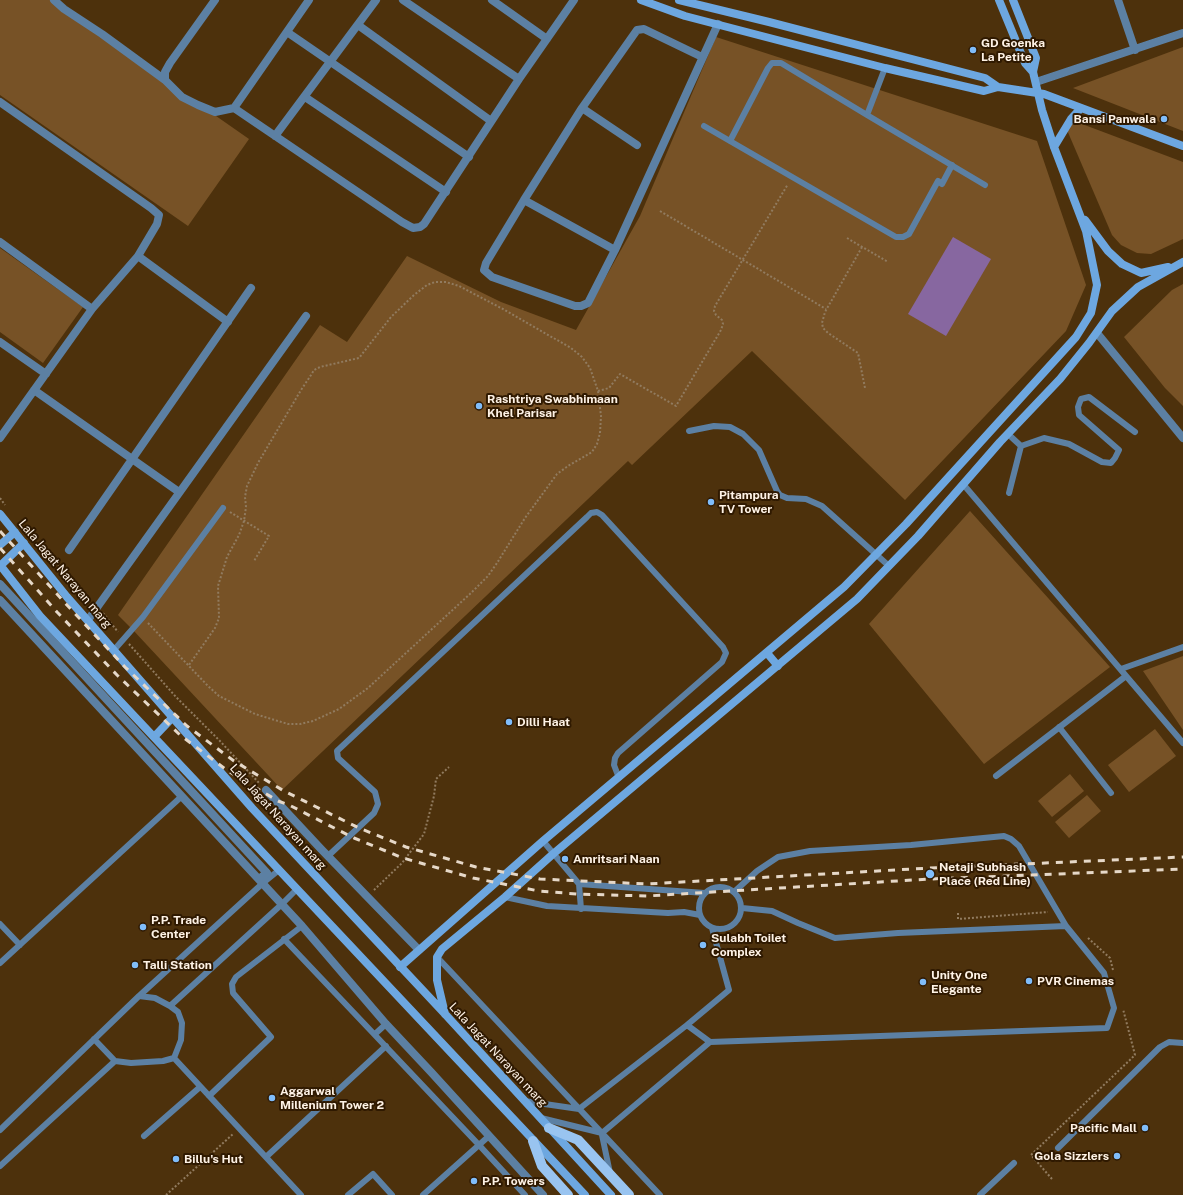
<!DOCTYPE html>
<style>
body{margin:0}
canvas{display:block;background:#4d310c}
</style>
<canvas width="1183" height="1195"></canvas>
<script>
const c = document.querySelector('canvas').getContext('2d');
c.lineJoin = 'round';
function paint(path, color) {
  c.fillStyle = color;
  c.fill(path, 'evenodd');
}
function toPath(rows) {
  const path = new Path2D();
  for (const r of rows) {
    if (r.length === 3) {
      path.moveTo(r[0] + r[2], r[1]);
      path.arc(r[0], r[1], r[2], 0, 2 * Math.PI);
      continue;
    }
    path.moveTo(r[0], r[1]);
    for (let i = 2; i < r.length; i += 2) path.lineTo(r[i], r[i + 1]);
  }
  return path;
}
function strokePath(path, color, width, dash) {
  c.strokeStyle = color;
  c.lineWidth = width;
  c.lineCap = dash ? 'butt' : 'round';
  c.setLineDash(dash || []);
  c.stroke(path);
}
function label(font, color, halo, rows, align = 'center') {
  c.font = font + ' "Public Sans",sans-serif';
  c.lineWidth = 4;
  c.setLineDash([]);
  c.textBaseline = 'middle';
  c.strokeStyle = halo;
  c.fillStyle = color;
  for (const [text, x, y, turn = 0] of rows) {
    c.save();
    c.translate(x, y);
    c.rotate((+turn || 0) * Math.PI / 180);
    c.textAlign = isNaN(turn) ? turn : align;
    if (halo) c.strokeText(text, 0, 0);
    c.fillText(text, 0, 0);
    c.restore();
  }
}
const green = toPath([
 [0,0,50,0,249,139,188,226,0,95],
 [716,37,1037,141,1086,285,1066,331,905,500,752,351,632,465,628,461,282,790,133,630,118,615,320,325,347,342,407,256,501,302,576,330,640,216],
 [1183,47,1183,131,1073,88],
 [1071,123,1082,124,1183,162,1183,239,1151,254,1137,253,1121,245,1112,235,1067,130],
 [0,248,83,307,43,363,0,332],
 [1183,284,1183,406,1165,388,1124,337,1172,290],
 [970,511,1110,667,984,764,869,624],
 [1183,656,1183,730,1143,671],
 [1155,729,1176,756,1129,792,1108,765],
 [1070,774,1084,791,1052,817,1038,801],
 [1087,795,1101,811,1069,838,1055,822]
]);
const water = toPath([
 [953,237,991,259,946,336,908,314]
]);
const path = toPath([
 [660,211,826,309],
 [847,238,888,262],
 [862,247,825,312,822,323,823,328,828,333,858,353,865,388],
 [598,391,609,388,620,374,676,406,721,330,723,324,722,320,716,315,714,311,715,306,788,184],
 [0,498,5,505],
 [230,512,269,536,254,561],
 [39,545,91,600],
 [103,613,118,632],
 [148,623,208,686,219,696,255,714,288,724,300,724,313,721,339,709,368,688,471,593,488,576,497,563,525,518,557,474,568,466,592,452,597,444,600,433,601,416,598,391,590,368,582,357,571,348,501,308,459,286,446,282,435,282,427,285,414,295,391,317,359,358,320,367,314,370,311,375,301,390,258,463,247,486,245,497,246,507,244,521,239,535,227,557,218,586,219,618,215,628,189,665],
 [129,644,176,697,219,740,260,784],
 [374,890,402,863,424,834,434,796,436,779,449,767],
 [958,913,958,919,1048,912],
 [1088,938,1110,958,1113,970],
 [1052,1179,1031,1155,1135,1055,1123,1009],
 [166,1195,233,1134]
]);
const lane = toPath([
 [867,115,885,68],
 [704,126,896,237,903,237,909,234,938,181,942,184,952,165],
 [730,141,768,68,772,63,781,63,867,115,985,185],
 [689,431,714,426,730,427,743,434,759,450,777,491,780,495,787,498,806,499,822,506,889,566],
 [1008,434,1021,446,1009,493],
 [1021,446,1044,438,1069,444,1102,462,1111,463,1115,458,1119,450,1079,415,1078,407,1081,399,1089,397,1135,432],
 [963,484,1183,743],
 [114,650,143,617,223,508],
 [1121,669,1183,647],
 [1059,727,1111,793],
 [996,776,1126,676],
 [543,841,579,884,705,893],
 [328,856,374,813,378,804,375,792,338,758,337,751,587,517,591,513,597,512,602,515,723,647,726,653,722,662,618,753,615,758,614,765,619,778],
 [579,884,581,909],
 [720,908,21],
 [505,897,547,906,668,913,684,912,700,915],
 [742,908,772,911,798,923,835,938,898,933,1066,926],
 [0,924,20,945],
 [712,928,729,990,687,1025,710,1042,1107,1028,1114,1008,1104,973,1066,926,1019,846,1011,839,1004,836,911,845,810,851,778,857,757,871,734,892],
 [284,939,479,1145,525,1195],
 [437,957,660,1195],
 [0,963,182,796],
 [170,1006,282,904,297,889],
 [375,1034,386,1024],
 [94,1039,115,1061],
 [174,1058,301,1195],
 [209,1096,271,1037,233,993,232,984,236,977,302,926],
 [524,1101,579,1109,687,1025],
 [541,1118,602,1133],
 [0,1130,139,996,263,883,279,870],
 [602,1133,710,1042],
 [602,1135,610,1173],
 [144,1136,200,1087],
 [1058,1148,1160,1047,1169,1042,1183,1043],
 [266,1157,386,1046],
 [0,1166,115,1061,131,1063,163,1061,174,1058,181,1040,182,1023,178,1012,170,1006,155,998,139,996],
 [348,1195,373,1174,392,1195],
 [423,1195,489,1136],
 [980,1195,1014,1163]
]);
const street = toPath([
 [54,0,64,9,102,34,165,80],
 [215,0,170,63,165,72,165,80,182,97,198,105,215,112,234,108],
 [309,0,234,108,402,222,413,228,420,227,424,224,519,79,574,0],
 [403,0,519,79],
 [492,0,547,39],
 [1118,0,1135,50],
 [358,25,491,121],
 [287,32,469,157],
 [1036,82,1183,33],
 [305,97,446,192],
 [0,102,151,208,159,215,157,224,138,256,92,309,0,438],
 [582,108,637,145],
 [275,136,376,0],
 [524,200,582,108,637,30,644,29,702,57],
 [0,242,92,309],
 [615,250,524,200,486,263,484,270,492,277,575,306,581,306,588,303,615,250,718,24],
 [138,256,228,322],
 [1097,333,1183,438],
 [0,342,46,374],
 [34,390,179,492],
 [69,550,251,288],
 [0,584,267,873,259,879],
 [0,600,302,926,386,1024,431,1072,543,1195],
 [88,620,306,316],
 [266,790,321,849,419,950]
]);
const secondary = toPath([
 [641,0,685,16,885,68,984,91,998,87],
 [679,0,769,22,985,78,998,87,1044,94,1183,146],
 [999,0,1025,63,1033,72],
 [1054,147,1071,119,1081,108],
 [1085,220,1108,251,1122,264,1141,273,1168,267],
 [0,514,67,597,252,808,445,1014,611,1195],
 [0,545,15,532],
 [0,565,40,616,585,1195],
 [0,566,24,543],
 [767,653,778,666],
 [154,737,173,717],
 [400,967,543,841,844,587,906,524,1076,337,1091,313,1097,285,1086,231,1054,147,1042,110,1033,72,1036,58,1013,0],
 [445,1014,437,980,437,957,442,949,505,897,553,854,857,599,918,536,1000,442,1060,379,1089,343,1112,311,1138,287,1183,262]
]);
const primary = toPath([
 [549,1128,578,1140,629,1195],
 [533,1141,542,1166,568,1195]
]);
const rail = toPath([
 [0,531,66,604,125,667,187,726,234,761,284,791,359,828,406,847,476,867,540,879,647,884,930,868,1183,857],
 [0,548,57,612,117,675,180,735,228,771,278,801,289,805,354,838,403,858,473,878,539,891,577,894,647,896,930,879,1183,869]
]);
const markers = [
 [973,50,4,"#80bdfa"],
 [1164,119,4,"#80bdfa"],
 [479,406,4,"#80bdfa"],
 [711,502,4,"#80bdfa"],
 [509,722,4,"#80bdfa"],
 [565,859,4,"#80bdfa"],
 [930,874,5,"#80bdfa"],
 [143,927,4,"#80bdfa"],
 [703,945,4,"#80bdfa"],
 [135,965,4,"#80bdfa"],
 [1029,981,4,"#80bdfa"],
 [923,982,4,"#80bdfa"],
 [272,1098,4,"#80bdfa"],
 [1145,1128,4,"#80bdfa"],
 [1117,1156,4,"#80bdfa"],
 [176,1159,4,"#80bdfa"],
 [474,1181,4,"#80bdfa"]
];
const poiNames = [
 ["GD Goenka",981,43],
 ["La Petite",981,57],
 ["Bansi Panwala",1156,119,"right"],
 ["Rashtriya Swabhimaan",487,399],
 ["Khel Parisar",487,413],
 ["Pitampura",719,495],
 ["TV Tower",719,509],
 ["Dilli Haat",517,722],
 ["Amritsari Naan",573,859],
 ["Netaji Subhash",939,867],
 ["Place (Red Line)",939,881],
 ["P.P. Trade",151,920],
 ["Center",151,934],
 ["Sulabh Toilet",711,938],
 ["Complex",711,952],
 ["Talli Station",143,965],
 ["Unity One",931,975],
 ["Elegante",931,989],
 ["PVR Cinemas",1037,981],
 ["Aggarwal",280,1091],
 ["Millenium Tower 2",280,1105],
 ["Pacific Mall",1137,1128,"right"],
 ["Gola Sizzlers",1109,1156,"right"],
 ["Billu's Hut",184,1159],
 ["P.P. Towers",482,1181]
];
const streetNames = [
 ["Lala Jagat Narayan marg",65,574,50],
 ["Lala Jagat Narayan marg",278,817,48],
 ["Lala Jagat Narayan marg",498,1055,47]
];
paint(green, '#775226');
paint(water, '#8767a0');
strokePath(path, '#917b5f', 2, [2, 2]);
strokePath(lane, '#5c80a3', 6);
strokePath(street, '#5c80a3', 8);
strokePath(secondary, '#6da7e0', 8);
strokePath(primary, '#99c4f0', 10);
strokePath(rail, '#e6d8c8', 3, [7, 7]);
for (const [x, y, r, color] of markers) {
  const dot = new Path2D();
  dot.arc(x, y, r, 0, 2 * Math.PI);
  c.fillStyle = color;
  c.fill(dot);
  strokePath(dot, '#2f1900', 1.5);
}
label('bold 12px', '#fef2e5', '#2f1900', poiNames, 'left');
label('12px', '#fef2e5', '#2f1900', streetNames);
</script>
